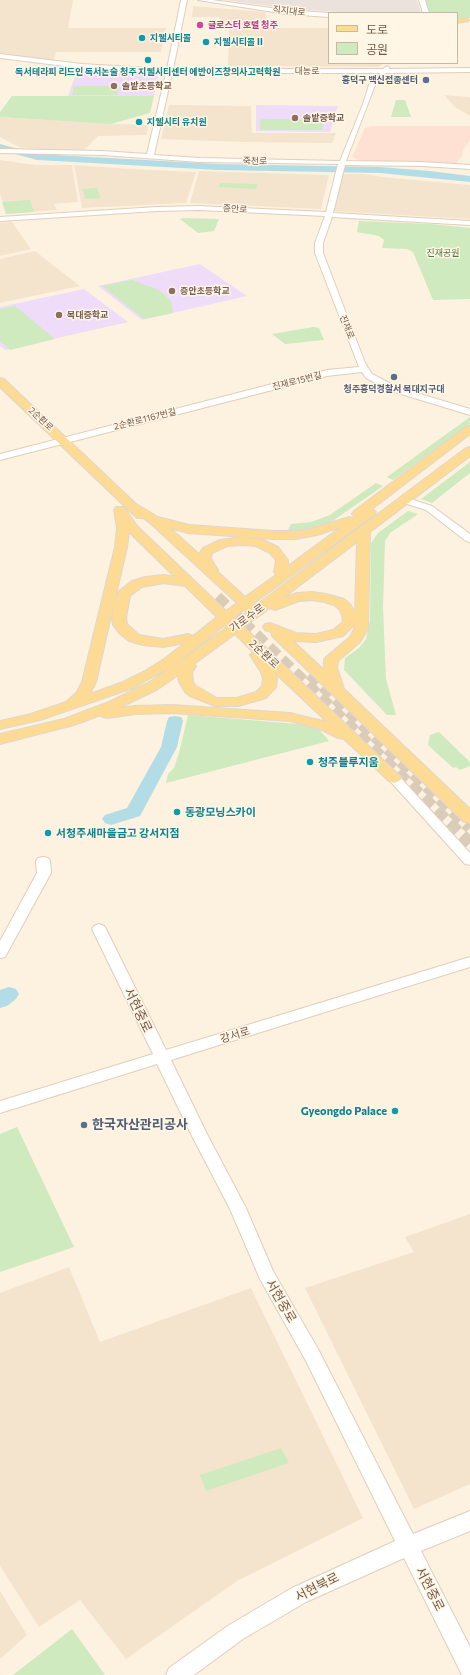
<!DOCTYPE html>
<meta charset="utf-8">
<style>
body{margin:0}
#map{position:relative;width:470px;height:1675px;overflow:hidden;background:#fdf2df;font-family:Commissioner,"Noto Sans KR",sans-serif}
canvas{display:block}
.legend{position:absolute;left:328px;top:12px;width:130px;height:52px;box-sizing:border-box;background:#fff6e6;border:1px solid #c7b7a6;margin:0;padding:5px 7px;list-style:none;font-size:12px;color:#745846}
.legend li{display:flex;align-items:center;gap:8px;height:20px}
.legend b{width:20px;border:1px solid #c7b7a6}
</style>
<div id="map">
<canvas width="470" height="1675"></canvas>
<ul class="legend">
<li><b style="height:5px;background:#fedb95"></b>도로</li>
<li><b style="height:11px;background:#ceeabe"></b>공원</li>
</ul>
</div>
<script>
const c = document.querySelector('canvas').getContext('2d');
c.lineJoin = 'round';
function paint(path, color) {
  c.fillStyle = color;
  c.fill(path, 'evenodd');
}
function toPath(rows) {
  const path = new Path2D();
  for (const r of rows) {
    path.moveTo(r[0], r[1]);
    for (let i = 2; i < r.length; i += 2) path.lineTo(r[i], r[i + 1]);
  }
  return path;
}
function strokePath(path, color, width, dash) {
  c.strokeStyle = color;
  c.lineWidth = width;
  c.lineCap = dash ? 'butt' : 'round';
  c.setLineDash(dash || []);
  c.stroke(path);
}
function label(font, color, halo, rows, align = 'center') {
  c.font = font + ' Commissioner,"Noto Sans KR",sans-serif';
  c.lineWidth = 3;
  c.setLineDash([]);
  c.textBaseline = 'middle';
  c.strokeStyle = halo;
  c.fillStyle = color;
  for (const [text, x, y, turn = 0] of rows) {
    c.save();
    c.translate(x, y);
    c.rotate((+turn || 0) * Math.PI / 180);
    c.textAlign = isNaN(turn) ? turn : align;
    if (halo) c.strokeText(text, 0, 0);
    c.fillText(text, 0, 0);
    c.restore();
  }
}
const residential = toPath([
 [0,0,73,0,68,28,166,28,161,52,56,52,54,60,0,53],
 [193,6,265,12,269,27,218,27,219,17,192,17],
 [229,28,329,28,329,63,384,63,379,67,228,66],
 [444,95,470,97,470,116,455,107],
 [169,105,251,106,252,133,336,133,332,143,244,142,161,139],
 [0,117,119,124,148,125,147,135,98,136,84,150,35,149,19,147,0,137],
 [0,160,35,165,72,165,78,202,54,204,57,210,6,214,0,193],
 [74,165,131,169,196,172,186,203,82,208],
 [199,171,329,175,321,209,190,203],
 [339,174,364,174,382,177,470,185,470,219,330,211],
 [12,222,31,249,0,256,0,223],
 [35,251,80,286,0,303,0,259],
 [470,1214,470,1484,414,1509,305,1288,414,1252,405,1237],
 [69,1267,100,1342,251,1288,363,1518,237,1581,126,1659,80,1600,39,1627,0,1566,0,1293],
 [0,1591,27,1635,0,1659]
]);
const commercial = toPath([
 [371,126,470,126,470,141,464,148,462,156,456,164,361,161,352,157,365,128]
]);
const industrial = toPath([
 [224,0,417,0,421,13,339,12,293,9]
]);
const education = toPath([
 [77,70,153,74,158,76,154,96,68,96],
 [256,105,338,106,330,132,256,131],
 [200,264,247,296,142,320,98,286],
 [84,289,128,322,5,350,0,346,0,307]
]);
const green = toPath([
 [425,0,470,0,470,18,457,18,457,13,429,13],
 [74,86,119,86,117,95,72,95],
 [12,96,154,96,150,113,111,124,0,117,0,112],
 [396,100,405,100,411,117,391,117],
 [263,119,322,119,323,130,260,130,260,120],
 [220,183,257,184,256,189,219,187],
 [97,188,101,198,85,199,83,189],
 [30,200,34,212,6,214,2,202],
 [184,218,219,219,214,231,198,233,180,219],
 [359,221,431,224,470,228,470,299,433,300,413,252,407,249,382,248,384,240,379,236,357,232],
 [132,280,159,290,166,296,171,301,173,313,144,319,102,286],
 [15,306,55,339,10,350,0,341,0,309],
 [313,327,319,328,324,340,285,344,272,334],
 [470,417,470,424,393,480,387,477],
 [470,462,470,473,432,503,421,499],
 [376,483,383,486,334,520,319,528,287,532,291,524,311,522,330,515],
 [408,511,418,514,390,533,385,541,383,607,385,657,386,679,396,715,387,715,344,670,345,658,359,648,366,639,370,620,371,543,378,533],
 [188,715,298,724,318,728,329,741,166,783,168,774,174,768,179,753],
 [439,732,470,762,470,766,460,770,456,767,453,768,428,745,430,735],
 [17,1127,74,1247,0,1272,0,1134],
 [281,1448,289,1463,206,1491,200,1475],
 [72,1629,105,1675,13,1675]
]);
const river = toPath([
 [0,144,37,154,218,164,380,167,430,171,470,176,470,182,380,173,218,170,37,160,0,150,0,144],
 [175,716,181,717,183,721,177,747,140,816,111,825,105,823,102,819,105,815,127,808,161,747,167,721,169,717,175,716],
 [9,987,16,989,19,994,16,999,7,1006,0,1008,0,990,9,987]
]);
const minorTunnel = toPath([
 [217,597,470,843],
 [310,674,470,828]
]);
const minor = toPath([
 [181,0,187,0,173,69,383,69,387,66,390,68,389,69,470,68,470,72,386,73,375,85,346,161,422,162,470,165,470,169,422,166,345,165,333,213,470,221,470,225,332,217,323,243,323,253,365,363,372,374,397,387,470,409,470,415,391,391,366,378,362,372,327,376,0,460,0,454,327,370,359,367,315,253,315,243,325,216,199,210,157,211,0,221,0,217,157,207,199,206,326,212,338,164,200,162,102,155,0,153,0,149,102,151,147,154,166,73,81,68,0,58,0,54,81,64,167,69,181,0],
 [172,73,380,73,369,85,363,104,340,161,200,158,154,155,172,73],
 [198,0,212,0,286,10,329,13,329,17,286,14,198,0],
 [419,0,425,0,429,13,423,13,419,0],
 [404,497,432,506,470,534,470,542,466,541,426,510,401,502,399,500,401,498,404,497],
 [394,774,398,775,470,853,470,865,465,864,390,781,388,778,390,775,394,774],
 [43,857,48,858,50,861,51,873,5,957,0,958,0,941,37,873,36,861,38,858,43,857],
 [99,924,104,926,106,929,166,1050,470,957,470,967,171,1060,207,1134,246,1208,273,1271,318,1349,413,1534,470,1511,470,1531,421,1551,470,1647,470,1675,462,1675,404,1558,306,1602,243,1639,194,1675,166,1675,169,1668,229,1625,292,1588,395,1541,306,1361,260,1279,230,1209,192,1136,157,1064,0,1113,0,1101,153,1054,92,929,94,926,99,924]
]);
const major = toPath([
 [466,18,469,20,468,21,457,23,457,19,466,18],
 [0,378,4,379,136,504,158,517,189,525,274,531,296,531,311,529,349,517,353,518,355,517,352,514,354,511,466,427,470,426,470,434,372,509,376,512,374,515,253,604,255,606,466,448,470,447,470,456,370,532,368,629,360,642,338,661,337,668,344,689,470,809,470,823,464,822,272,636,271,632,265,630,263,627,265,624,270,623,296,633,316,634,333,630,343,622,342,615,339,609,334,605,324,602,312,600,299,601,275,610,270,608,244,627,399,775,402,778,399,781,394,783,389,781,344,739,338,738,320,729,290,721,172,713,135,714,108,718,103,717,101,715,74,725,0,744,0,734,64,719,109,702,148,683,183,659,227,627,225,625,174,665,133,688,40,720,0,729,0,721,31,714,66,702,77,692,82,682,115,547,117,528,114,510,116,507,124,507,137,526,226,611,237,603,150,523,143,518,137,518,0,387,0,378],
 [341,527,288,566,288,560,278,547,263,540,243,537,220,540,203,548,199,554,170,528,188,533,274,539,296,539,317,535,341,527],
 [129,532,175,577,164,575,145,577,132,581,119,591,114,603,127,547,129,532],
 [357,542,355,613,350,604,344,599,326,594,312,592,297,593,283,598,357,542],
 [243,545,256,546,270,553,276,560,274,572,276,575,245,597,217,571,218,570,211,559,212,553,227,546,243,545],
 [164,583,185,586,217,617,193,636,188,634,163,639,139,635,127,624,126,618,130,596,142,587,164,583],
 [114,603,112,618,113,625,119,633,129,641,143,645,163,647,185,643,164,659,145,671,123,682,90,694,96,682,114,603],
 [244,610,247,612,236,620,234,618,244,610],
 [354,625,354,629,350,637,326,657,324,660,324,670,293,641,316,642,343,636,354,625],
 [235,634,253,652,250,655,261,672,263,679,262,686,256,692,237,698,217,698,196,686,193,682,192,673,196,666,194,664,235,634],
 [275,673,327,722,290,713,172,705,135,706,119,708,158,689,178,675,179,682,185,692,190,696,215,706,238,706,266,698,276,687,277,679,275,673]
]);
const markers = [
 [200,25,4,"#d1479c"],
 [142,38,4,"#0f9aa8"],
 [206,42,4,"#0f9aa8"],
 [148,60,4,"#0f9aa8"],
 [426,80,4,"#5c6f8a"],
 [114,86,4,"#8d6e63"],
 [295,118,4,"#8d6e63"],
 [139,122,4,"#0f9aa8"],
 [172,291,4,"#8d6e63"],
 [59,315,4,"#8d6e63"],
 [394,377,4,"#5c6f8a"],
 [310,762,4,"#0f9aa8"],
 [177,812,4,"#0f9aa8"],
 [48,833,4,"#0f9aa8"],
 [395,1111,4,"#0f9aa8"],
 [84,1125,4,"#5c6f8a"]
];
const farStreetnames = [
 ["직지대로",289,11,6],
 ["대농로",307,71],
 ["죽천로",255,161,1],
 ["증안로",235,209,3],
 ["진재로",347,327,68],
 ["진재로15번길",297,381,-14],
 ["2순환로",41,419,43],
 ["2순환로1167번길",145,419,-14]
];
const farHotelnames = [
 ["글로스터 호텔 청주",208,25]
];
const farCulturenames = [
 ["지웰시티몰",150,38],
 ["지웰시티몰 II",214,42],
 ["독서테라피 리드인 독서논술 청주 지웰시티센터 에반이즈창의사고력학원",148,72,"center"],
 ["지웰시티 유치원",147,122]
];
const farServicenames = [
 ["흥덕구 백신접종센터",418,80],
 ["청주흥덕경찰서 복대지구대",394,389,"center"]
];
const farEducationnames = [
 ["솔밭초등학교",122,86],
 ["솔밭중학교",303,118],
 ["증안초등학교",180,291],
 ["복대중학교",67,315]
];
const farParknames = [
 ["진재공원",443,253]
];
const streetNames = [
 ["가로수로",247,618,-36],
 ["2순환로",264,654,43],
 ["강서로",235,1035,-17]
];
const cultureNames = [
 ["청주블루지움",318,762],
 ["동광모닝스카이",185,812],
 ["서청주새마을금고 강서지점",56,833],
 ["Gyeongdo Palace",387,1111,"right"]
];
const nearStreetnames = [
 ["서현중로",138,1010,64],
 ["서현중로",281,1301,60],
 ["서현북로",317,1587,-27],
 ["서현중로",430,1589,63]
];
const nearServicenames = [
 ["한국자산관리공사",92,1125]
];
paint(residential, '#f5e4cd');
paint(commercial, '#fee1d2');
paint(industrial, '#ebe3db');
paint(education, '#efdcf9');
paint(green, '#ceeabe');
paint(river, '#b3dde6');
strokePath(minorTunnel, '#dbccb9', 12, [12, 6]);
strokePath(minor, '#e1cebb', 2);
strokePath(major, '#ded7d3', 2);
paint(minor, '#fff');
paint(major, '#fedb95');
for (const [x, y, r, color] of markers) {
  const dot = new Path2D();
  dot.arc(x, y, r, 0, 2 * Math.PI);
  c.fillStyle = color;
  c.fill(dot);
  strokePath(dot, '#fff6e6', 1.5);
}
label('9px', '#745846', '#fff6e6', farStreetnames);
label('bold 9px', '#b23c85', '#fff6e6', farHotelnames, 'left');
label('bold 9px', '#0d838f', '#fff6e6', farCulturenames, 'left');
label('bold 9px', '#4e5e75', '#fff6e6', farServicenames, 'right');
label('bold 9px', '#785e54', '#fff6e6', farEducationnames, 'left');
label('9px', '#4d7a3e', '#fff6e6', farParknames);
label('11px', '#745846', '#fff6e6', streetNames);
label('bold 11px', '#0d838f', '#fff6e6', cultureNames, 'left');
label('13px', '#745846', '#fff6e6', nearStreetnames);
label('bold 13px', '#4e5e75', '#fff6e6', nearServicenames, 'left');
</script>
